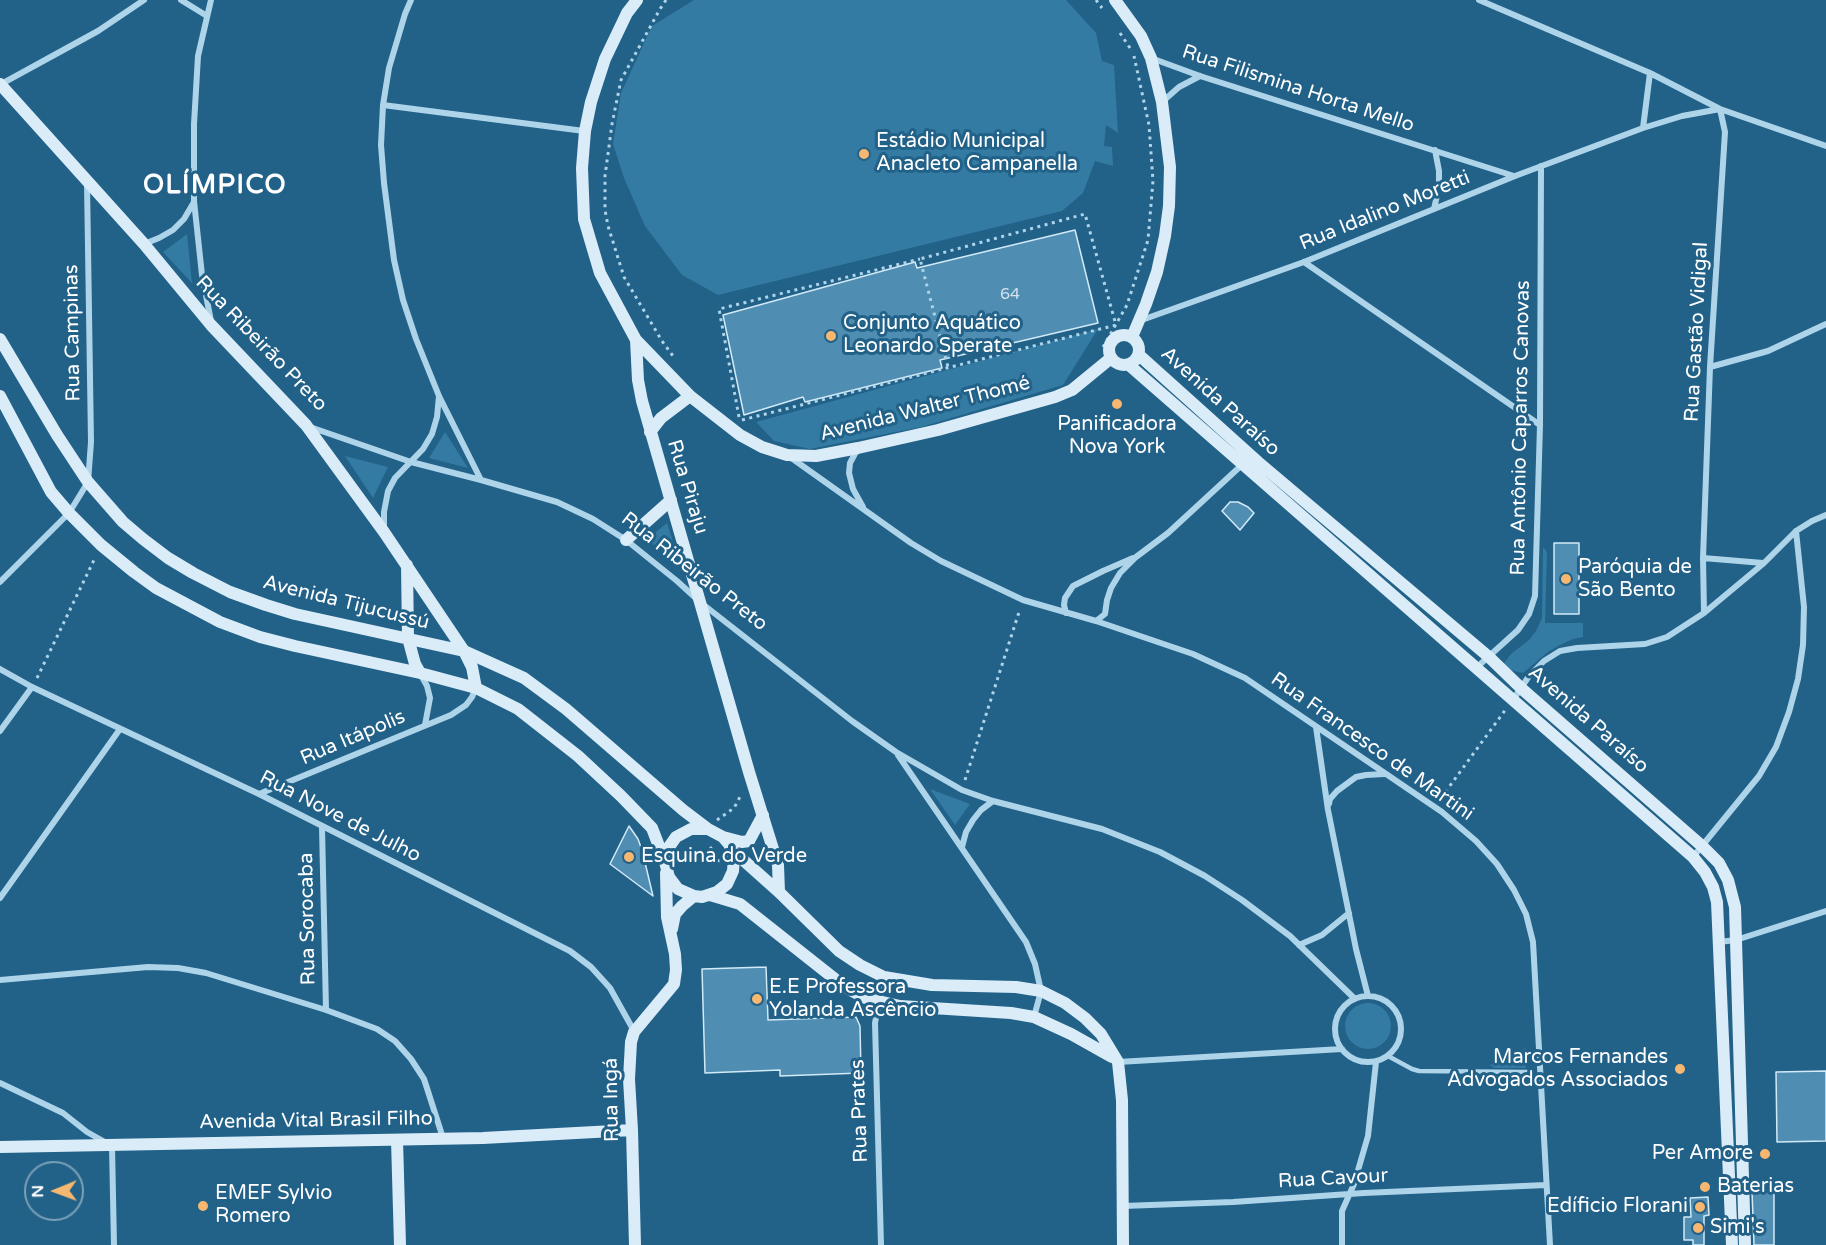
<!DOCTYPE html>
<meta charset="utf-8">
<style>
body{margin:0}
#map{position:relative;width:1826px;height:1245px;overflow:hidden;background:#226188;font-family:"Varela Round",sans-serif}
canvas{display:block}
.north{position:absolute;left:24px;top:1161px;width:60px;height:60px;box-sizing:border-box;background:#226188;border:2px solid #7aa0b8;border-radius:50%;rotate:269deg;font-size:16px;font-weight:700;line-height:24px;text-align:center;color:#fff}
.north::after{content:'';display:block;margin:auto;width:21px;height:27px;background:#f6b770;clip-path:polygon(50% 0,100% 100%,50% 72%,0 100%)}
</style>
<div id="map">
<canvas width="1826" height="1245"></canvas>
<div class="north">N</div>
</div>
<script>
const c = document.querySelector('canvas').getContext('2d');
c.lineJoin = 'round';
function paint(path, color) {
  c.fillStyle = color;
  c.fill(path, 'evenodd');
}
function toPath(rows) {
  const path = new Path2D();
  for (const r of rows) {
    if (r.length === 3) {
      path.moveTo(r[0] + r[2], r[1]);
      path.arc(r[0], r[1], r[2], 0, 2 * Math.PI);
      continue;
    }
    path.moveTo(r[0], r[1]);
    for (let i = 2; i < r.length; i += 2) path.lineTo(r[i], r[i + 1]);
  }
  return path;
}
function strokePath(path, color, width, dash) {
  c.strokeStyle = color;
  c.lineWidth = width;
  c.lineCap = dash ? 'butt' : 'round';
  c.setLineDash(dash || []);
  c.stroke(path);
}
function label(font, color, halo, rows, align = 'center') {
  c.font = font + ' "Varela Round",sans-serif';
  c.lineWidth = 6;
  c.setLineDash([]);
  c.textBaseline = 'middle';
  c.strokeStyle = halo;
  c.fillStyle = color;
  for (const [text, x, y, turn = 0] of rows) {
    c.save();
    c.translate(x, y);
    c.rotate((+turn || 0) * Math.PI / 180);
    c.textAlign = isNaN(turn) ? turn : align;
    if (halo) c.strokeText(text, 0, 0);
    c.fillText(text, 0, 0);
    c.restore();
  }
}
const green = toPath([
 [694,0,1066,0,1096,33,1102,61,1114,65,1118,133,1106,125,1104,146,1112,147,1113,166,1095,161,1083,193,1062,211,718,295,682,275,645,226,624,178,613,144,621,93,652,26],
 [187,234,192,283,163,252],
 [1098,329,1063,385,921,427,810,449,774,441,756,422],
 [445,432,468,468,429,458],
 [345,456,388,467,373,498],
 [667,523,679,560,646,540],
 [1543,547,1547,552,1545,623,1583,623,1583,637,1573,639,1560,645,1548,652,1523,673,1510,670,1504,663,1511,654,1529,640,1536,631,1542,618],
 [930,789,970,804,955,825],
 [1368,1026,23],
 [1526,1048,1526,1068,1494,1068,1490,1065]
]);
const building = toPath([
 [1075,230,1098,323,940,360,942,368,805,402,803,397,744,415,723,315,915,262,917,268,1075,230],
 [1230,502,1238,502,1248,507,1254,513,1240,530,1222,511,1230,502],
 [1554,543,1579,543,1579,614,1554,614,1554,543],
 [629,826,638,839,642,850,653,896,610,864,629,826],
 [766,967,768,1020,856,1017,860,1026,861,1073,780,1076,780,1070,705,1073,702,969,766,967],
 [1826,1071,1826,1141,1777,1142,1776,1072,1826,1071],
 [1774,1190,1774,1245,1754,1245,1752,1191,1774,1190],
 [1708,1197,1709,1215,1704,1216,1704,1245,1693,1245,1693,1240,1684,1240,1684,1217,1691,1217,1690,1198,1708,1197]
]);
const path = toPath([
 [666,0,660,9,621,80,612,124,605,176,605,210,608,226,624,277,662,341,673,356],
 [1096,0,1102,8],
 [1120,33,1130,48],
 [1103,347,1127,305,1148,240,1153,181,1149,125,1134,56],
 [739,417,719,309,920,259],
 [742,420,1116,325,1085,214,920,259,948,367],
 [37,678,95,558],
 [965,780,1020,609],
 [1441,798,1506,709],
 [717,820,734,808,741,795],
 [710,847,718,857,718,865]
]);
const lane = toPath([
 [1388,1056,1412,1069,1419,1071,1529,1072]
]);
const street = toPath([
 [181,0,207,16],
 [411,0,405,14,389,68,383,105,381,145,384,183,394,260,403,300,416,339,439,396,481,480],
 [1479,0,1650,73,1720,109,1826,146],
 [1151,58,1200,76,1514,176],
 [1,84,98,31,144,0],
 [1162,102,1179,87,1200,76],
 [383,105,584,131],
 [1643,128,1650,73],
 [1434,209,1439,186,1439,171,1435,150],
 [144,244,159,238,173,230,184,219,194,202],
 [1304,262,1540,425],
 [211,321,202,275,194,201,194,124,198,56,211,0],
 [1139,321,1304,262,1515,176,1643,128,1682,116,1720,109,1725,132,1710,367,1703,558,1704,613],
 [1710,367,1768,351,1826,324],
 [310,427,411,462,481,480,557,502,593,519,626,540,677,581,700,602,852,721,896,752,962,790,993,801,1102,829,1160,852,1205,876,1242,900,1290,936,1355,999],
 [858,448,850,463,849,473,853,489,863,507],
 [790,457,911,543,941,561,1023,600,1096,621,1193,654,1245,678,1442,812,1476,841,1497,864,1514,890,1526,914,1533,942,1550,1245],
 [384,528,384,512,388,491,395,478,423,449,432,434,437,417,439,396],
 [1703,558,1763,563],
 [0,582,69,513,88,482,91,442,87,183],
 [1066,613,1064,605,1065,598,1073,586,1103,571,1133,558],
 [1096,621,1105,614,1107,600,1111,588,1120,573,1136,557,1168,533,1244,463],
 [1476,668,1518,630,1529,614,1535,596,1540,425,1541,166],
 [0,669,32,687,259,794,570,951,591,967,610,988,634,1031],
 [421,675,427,686,430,698,425,725],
 [1513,700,1529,676,1544,661,1560,651,1577,648,1645,644,1667,637,1704,613,1764,563,1796,531,1812,521,1826,515],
 [1316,727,1328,810,1356,949,1368,996],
 [0,731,32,687],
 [898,755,1026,942,1035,964,1041,991,1034,1017],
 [259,794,451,715,466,705,472,697,476,688],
 [1329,804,1330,799,1337,791,1356,777,1366,775,1384,774],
 [322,827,326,1010],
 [962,847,966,832,973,820,981,810,993,801],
 [1693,857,1759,776,1776,747,1789,712,1798,679,1803,645,1804,607,1796,531],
 [0,898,120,729],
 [1719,942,1736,940,1826,911],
 [1299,945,1322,935,1349,913],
 [0,980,148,967,178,968,206,973,326,1010,377,1029,395,1041,411,1059,424,1079,443,1138],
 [1368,1029,33],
 [1118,1062,1342,1049],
 [0,1083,63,1113,87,1132,112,1146,114,1245],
 [1123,1206,1233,1202,1364,1193,1546,1185],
 [881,1245,875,1023,884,977],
 [1342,1245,1342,1211,1354,1184,1368,1136,1376,1062]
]);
const secondary = toPath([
 [637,0,627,13,605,59,591,102,585,131,582,168,584,219,600,273,636,340,690,396,740,435,762,447,787,455,816,456,858,448,938,430,1055,397,1072,390,1111,358],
 [1115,0,1141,36,1151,58,1162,102,1170,167,1169,206,1165,236,1157,272,1146,304,1132,337],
 [0,84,144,244,211,325,306,425,384,532,464,651,472,667,476,688],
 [1124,350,15],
 [0,339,57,435,88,482,123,522,143,539,168,558,193,573,230,592,266,605,295,614,464,651,524,678,566,709,683,810,708,829,723,837,729,844,734,857,733,871,727,884,717,892,702,897,694,896,678,889,669,877,665,862,652,828,621,796,578,756,518,709,476,688,420,673,295,646,260,637,220,622,156,588,134,572,101,545,69,513,51,492,0,396],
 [636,340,638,380,642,401,749,772,778,865,779,892],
 [1139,355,1258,462,1489,657,1522,689,1702,846,1719,863,1728,880,1735,907,1745,1245],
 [1129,365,1693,857,1705,872,1713,887,1717,902,1732,1245],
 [650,432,661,418,690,396],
 [626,540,671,500],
 [407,565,408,638,415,664,420,673],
 [723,837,742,842,749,841,763,815],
 [732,850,779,892,839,951,860,965,884,977,932,985,1016,987,1041,991,1065,1003,1085,1018,1101,1034,1118,1062,1122,1100,1123,1245],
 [665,862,669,847,676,837,691,829,708,829],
 [710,895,740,904,845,987,865,998,900,1006,1011,1013,1034,1017,1071,1034,1112,1057],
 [672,929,675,914,682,906,694,896],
 [397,1140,400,1245],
 [0,1147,483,1138,632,1130],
 [635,1245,632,1130,629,1079,631,1042,634,1032,674,984,676,970,675,954,667,917,666,873]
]);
const markers = [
 [864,154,6,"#f6b770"],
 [831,336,6,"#f6b770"],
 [1117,404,6,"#f6b770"],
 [1566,579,6,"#f6b770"],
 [629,857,6,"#f6b770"],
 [757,999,6,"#f6b770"],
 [1680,1069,6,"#f6b770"],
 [1765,1154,6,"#f6b770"],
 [1705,1187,6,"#f6b770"],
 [203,1206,6,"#f6b770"],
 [1700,1207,6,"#f6b770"],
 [1698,1228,6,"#f6b770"]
];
const numberNames = [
 ["64",1010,295]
];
const streetNames = [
 ["Rua Filismina Horta Mello",1298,89,18],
 ["Rua Idalino Moretti",1385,211,-22],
 ["Rua Gastão Vidigal",1697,332,-87],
 ["Rua Campinas",73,333,-91],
 ["Rua Ribeirão Preto",261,344,46],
 ["Avenida Paraíso",1220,402,42],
 ["Avenida Walter Thomé",925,409,-14],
 ["Rua Antônio Caparros Canovas",1521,428,-89],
 ["Rua Piraju",687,487,73],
 ["Rua Ribeirão Preto",694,572,38],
 ["Avenida Tijucussú",346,603,14],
 ["Avenida Paraíso",1588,720,41],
 ["Rua Itápolis",353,738,-23],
 ["Rua Francesco de Martini",1372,747,35],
 ["Rua Nove de Julho",340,817,27],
 ["Rua Sorocaba",308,919,-91],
 ["Rua Ingá",612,1100,-91],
 ["Rua Prates",860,1111,-92],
 ["Avenida Vital Brasil Filho",316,1121,-1],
 ["Rua Cavour",1333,1179,-3]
];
const poiNames = [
 ["Estádio Municipal",876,142],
 ["Anacleto Campanella",876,165],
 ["Conjunto Aquático",843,324],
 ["Leonardo Sperate",843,347],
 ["Panificadora",1117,425,"center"],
 ["Nova York",1117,448,"center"],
 ["Paróquia de",1578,568],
 ["São Bento",1578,591],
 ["Esquina do Verde",641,857],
 ["E.E Professora",769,988],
 ["Yolanda Ascêncio",769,1011],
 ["Marcos Fernandes",1668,1058,"right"],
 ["Advogados Associados",1668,1081,"right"],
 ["Per Amore",1753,1154,"right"],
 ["Baterias",1717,1187],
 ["EMEF Sylvio",215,1194],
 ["Romero",215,1217],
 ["Edíficio Florani",1688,1207,"right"],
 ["Simi's",1710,1228]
];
const districtNames = [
 ["OLÍMPICO",215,186]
];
paint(green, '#337ba3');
paint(building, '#4f8db2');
strokePath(building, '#d2eaf7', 1.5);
strokePath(path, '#aed4ea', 3, [3, 4.5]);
strokePath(lane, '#aed4ea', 4.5);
strokePath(street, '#aed4ea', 6);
strokePath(secondary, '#d9ecf8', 12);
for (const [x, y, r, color] of markers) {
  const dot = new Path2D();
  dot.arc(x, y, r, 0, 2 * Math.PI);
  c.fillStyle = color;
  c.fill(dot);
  strokePath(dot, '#226188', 2);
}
label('16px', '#d3e2ec', null, numberNames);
label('20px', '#fff', '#226188', streetNames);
label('20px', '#fff', '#226188', poiNames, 'left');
c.letterSpacing = '1.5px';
label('bold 26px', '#fff', '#226188', districtNames);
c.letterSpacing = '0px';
</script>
